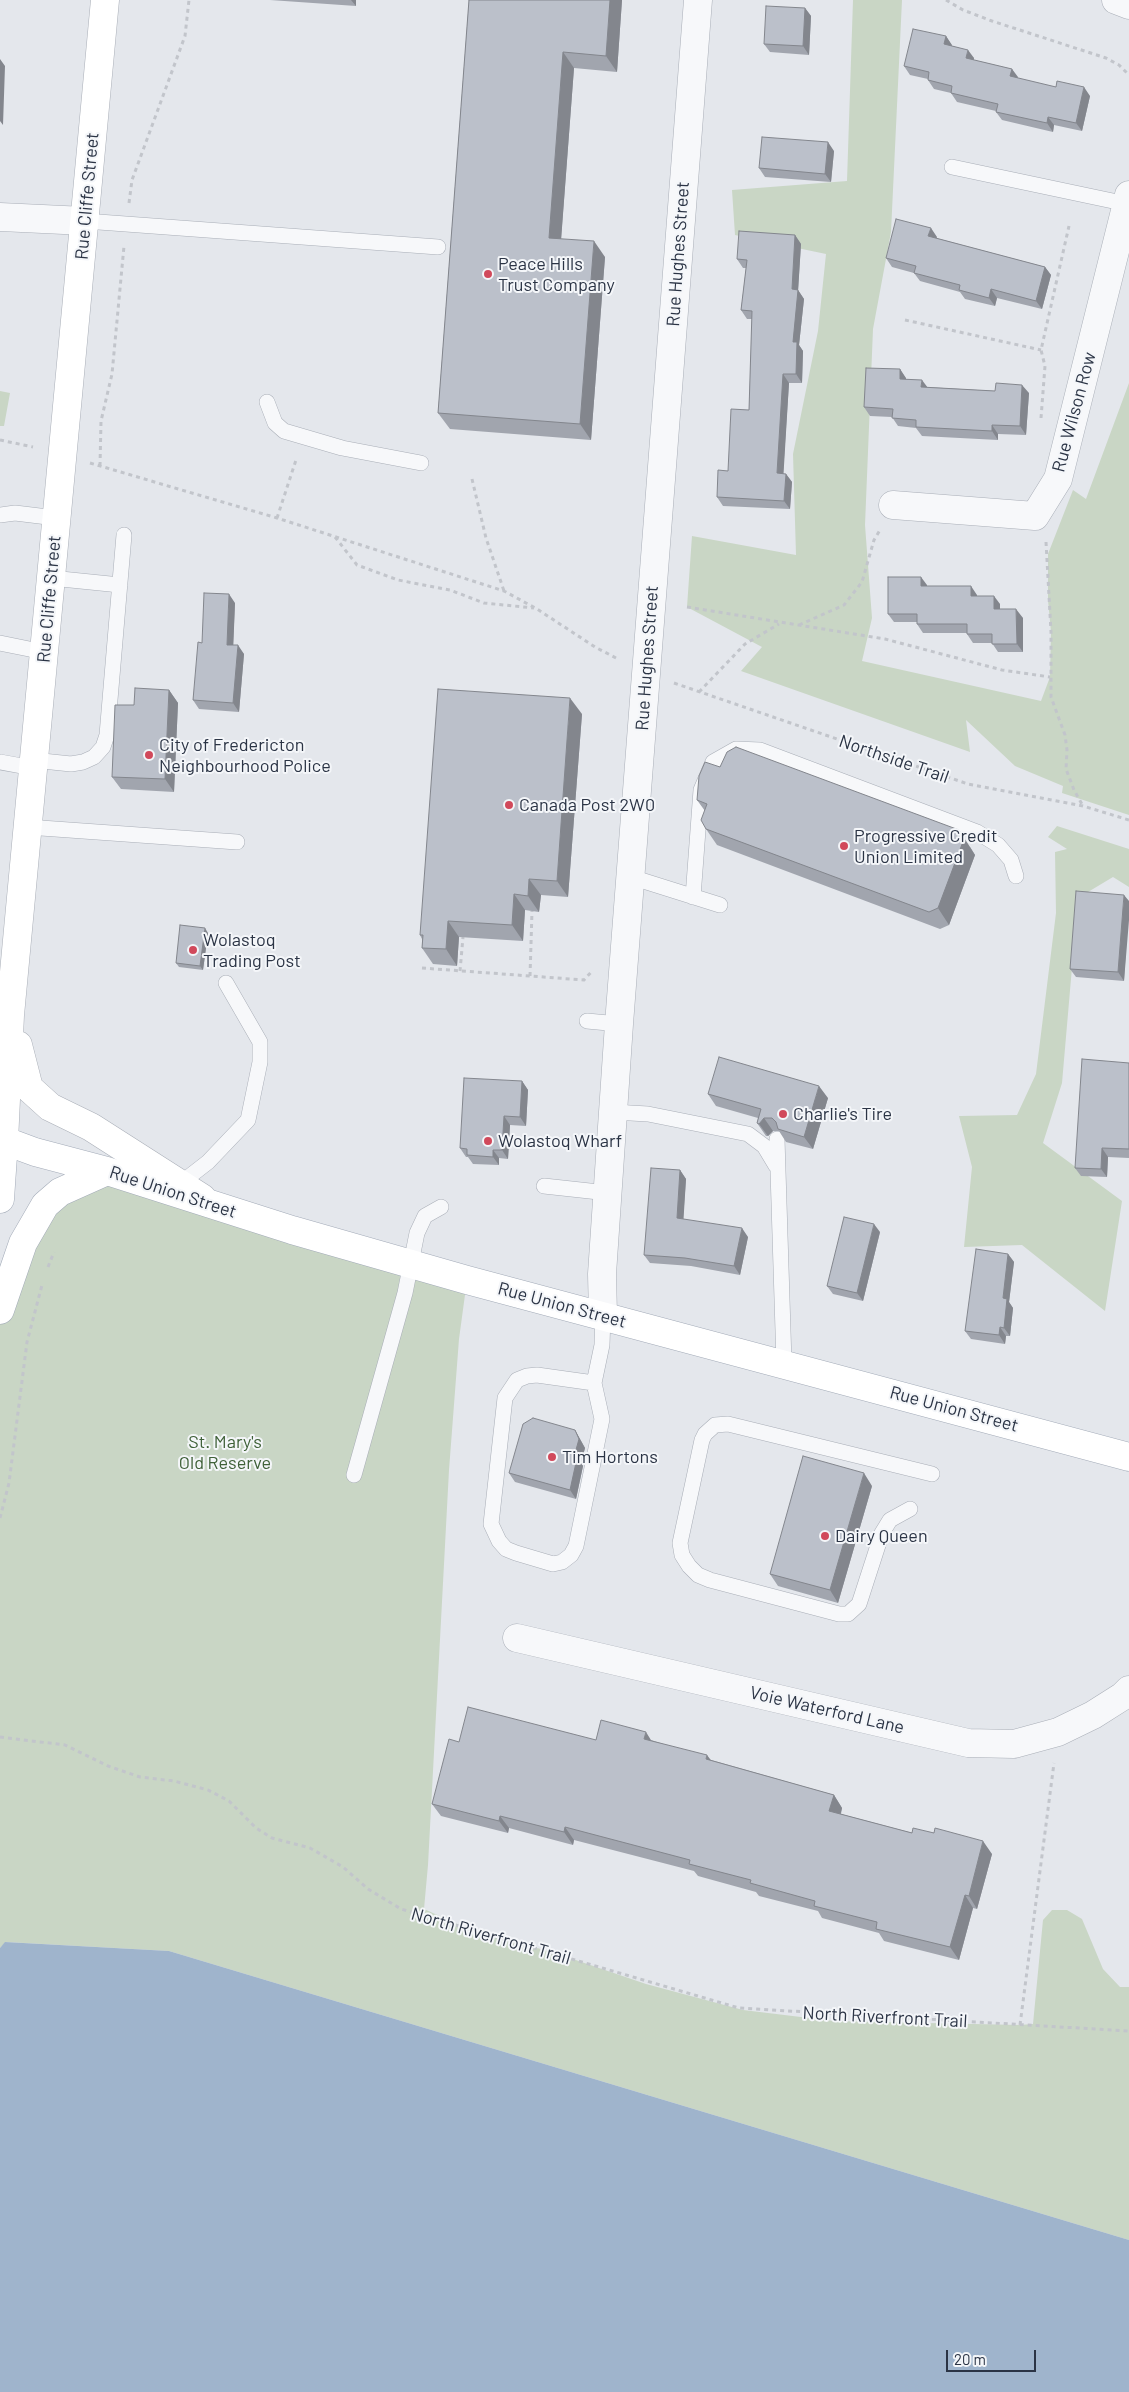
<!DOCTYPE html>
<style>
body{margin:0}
#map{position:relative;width:1129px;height:2392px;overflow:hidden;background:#e4e7ec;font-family:Barlow,sans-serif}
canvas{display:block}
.scale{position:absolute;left:946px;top:2350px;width:90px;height:22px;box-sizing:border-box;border:2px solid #2b3445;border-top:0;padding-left:6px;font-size:15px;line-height:18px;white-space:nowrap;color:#2b3445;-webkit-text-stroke:4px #f4f6f9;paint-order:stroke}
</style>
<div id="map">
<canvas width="1129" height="2392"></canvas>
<div class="scale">20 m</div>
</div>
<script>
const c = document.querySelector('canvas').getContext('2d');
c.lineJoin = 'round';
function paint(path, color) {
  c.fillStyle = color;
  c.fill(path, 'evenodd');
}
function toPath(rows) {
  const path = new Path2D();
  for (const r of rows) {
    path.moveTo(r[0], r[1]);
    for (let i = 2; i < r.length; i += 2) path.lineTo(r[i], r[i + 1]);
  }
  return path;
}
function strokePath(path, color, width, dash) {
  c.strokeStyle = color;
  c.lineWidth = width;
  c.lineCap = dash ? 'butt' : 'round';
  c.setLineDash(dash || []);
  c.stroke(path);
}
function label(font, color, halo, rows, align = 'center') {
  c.font = font + ' Barlow,sans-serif';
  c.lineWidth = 4;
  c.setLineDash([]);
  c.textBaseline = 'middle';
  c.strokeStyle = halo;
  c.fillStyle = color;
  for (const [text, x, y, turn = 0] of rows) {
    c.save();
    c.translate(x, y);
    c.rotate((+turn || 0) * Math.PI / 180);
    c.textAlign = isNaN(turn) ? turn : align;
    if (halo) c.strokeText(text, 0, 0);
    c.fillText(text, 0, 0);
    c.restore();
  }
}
const green = toPath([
 [853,0,902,0,891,232,873,329,865,525,872,618,862,661,1041,701,1050,677,1051,632,1048,600,1048,554,1073,490,1086,499,1129,383,1129,815,1062,793,1063,786,1015,766,966,720,970,752,741,671,762,647,687,607,692,536,796,555,793,454,818,331,826,254,735,235,732,190,847,181],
 [0,391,10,393,4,426,0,426],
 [1057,826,1129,849,1129,887,1113,877,1078,898,1062,1083,1043,1143,1122,1201,1105,1311,1022,1245,964,1247,972,1167,959,1116,1017,1115,1036,1074,1056,913,1055,852,1067,849,1048,837],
 [107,1171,467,1280,459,1339,449,1470,428,1865,424,1909,464,1927,558,1954,646,1984,743,2010,834,2021,1020,2025,1033,2024,1043,1920,1052,1910,1067,1910,1082,1919,1103,1969,1120,1987,1129,1987,1129,2240,169,1951,6,1942,0,1948,0,1310,45,1205]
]);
const water = toPath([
 [5,1942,169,1951,1129,2240,1129,2392,0,2392,0,1948]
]);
const path = toPath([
 [946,0,963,10,992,21,1106,58,1119,65,1129,75],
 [129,203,132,180,185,36,189,0],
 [905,320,1041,350],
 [1041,418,1045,366,1041,350,1069,226],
 [0,440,33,447],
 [90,463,277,518,504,591,537,609,595,647,618,659],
 [100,466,101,421,112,374,124,246],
 [472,479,486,538,504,591],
 [277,518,296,460],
 [335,537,357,565,398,580,450,590,484,603,534,608],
 [1046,542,1051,632,1051,697,1065,735,1067,750,1066,769,1074,790,1083,806],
 [687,607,885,639,1002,670,1050,677],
 [799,625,844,605,862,582,874,540,880,530],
 [674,683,968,784,1083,806,1129,820],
 [699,692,745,644,779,624],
 [422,968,584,980,593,970],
 [460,971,463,937],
 [530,976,532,911],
 [48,1267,54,1252],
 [0,1518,9,1483,27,1342,42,1285],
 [0,1737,65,1745,108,1766,140,1777,174,1781,208,1790,229,1801,256,1828,272,1838,310,1848,343,1867,368,1889,401,1909,739,2008,1129,2031],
 [1020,2025,1054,1763]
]);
const service = toPath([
 [952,167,1127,204],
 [85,221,438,247],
 [267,402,275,423,284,431,342,448,421,463],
 [0,515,15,513,56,518],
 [51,578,120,585],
 [0,643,44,652],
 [33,760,71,764,83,762,94,757,103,747,107,735,124,535],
 [0,762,33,768],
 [27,827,237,842],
 [631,877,720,905],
 [693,897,701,790,713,762,736,749,760,750,977,832,998,845,1011,860,1016,876],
 [587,1021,619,1024],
 [613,1112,648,1114,748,1134,764,1146,776,1166],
 [777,1139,784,1363],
 [181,1183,208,1162,248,1120,260,1062,260,1042,226,983],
 [544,1186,608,1193],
 [594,1383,537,1375,527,1376,517,1380,505,1398,491,1524,499,1541,506,1549,516,1553,553,1564,562,1562,571,1555,576,1546,602,1419,594,1383,602,1345,603,1315],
 [354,1475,405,1293,417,1233,425,1216,441,1207],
 [910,1509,890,1520,882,1533,859,1604,848,1614,839,1614,710,1580,698,1575,689,1566,682,1555,680,1543,702,1440,705,1434,715,1425,728,1424,932,1474]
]);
const minor = toPath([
 [1116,0,1129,5],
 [0,217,85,221],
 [893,505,1035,516,1058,479,1129,195],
 [603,1315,602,1274,619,1024,698,0],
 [517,1638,968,1743,1014,1744,1058,1732,1093,1715,1123,1696,1129,1690]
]);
const secondary = toPath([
 [18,1045,29,1088,50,1107,91,1127,202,1198],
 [4,1141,10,1015,105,0]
]);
const primary = toPath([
 [0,1139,35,1152,107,1171,292,1230,467,1280,1129,1457],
 [0,1199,4,1141],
 [0,1310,23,1243,45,1205,60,1192,107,1171]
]);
const wall = toPath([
 [270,0,356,0,356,6],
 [469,0,622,0,617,72,574,68,561,239,605,257,591,440,450,429,438,413],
 [805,8,811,16,809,55,770,52,764,44],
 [946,36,952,46,974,58,974,60,1012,69,1017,78,1090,96,1082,131,1054,125,1053,132,1002,120,996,112,996,111,957,102,951,93,934,89,928,80,928,79,910,75,904,66],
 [834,151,831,182,765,177,759,168],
 [795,235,801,244,798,290,804,299,799,345,803,351,802,383,789,383,783,474,786,474,792,482,790,509,723,506,717,497,728,471,749,410,752,319,747,319,741,310,746,268,743,268,737,259],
 [937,237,936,238,1045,267,1051,275,1042,309,997,298,995,306,965,299,960,292,920,281,914,273,892,267,886,258],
 [900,369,906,379,927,387,1029,393,1026,435,998,434,998,440,922,436,916,428,898,426,892,417,870,416,864,407],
 [927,585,927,586,977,595,977,596,1000,604,1000,609,1023,618,1023,652,998,652,992,643,973,643,967,634,967,633,923,633,917,624,917,622,894,622,888,614],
 [235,603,233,645,244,654,239,712,199,709,193,700,202,643],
 [169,690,178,703,174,792,121,789,112,777],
 [582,714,568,897,541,895,539,912,525,910,523,941,459,937,457,966,433,964,422,948,422,939,420,935],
 [720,767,970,847,975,855,949,925,940,929,717,845,706,829,705,811,697,800],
 [1129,901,1124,981,1076,977,1070,969],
 [208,933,203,970,179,967,176,963],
 [1129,1063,1129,1158,1108,1157,1107,1177,1081,1176,1075,1168],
 [522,1081,528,1090,526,1126,510,1125,508,1159,499,1158,499,1165,473,1164,468,1157,466,1157,460,1148],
 [708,1094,828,1098,813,1149,786,1142,779,1131,773,1131,768,1136,766,1136,757,1123,758,1118,716,1106],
 [680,1170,686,1179,683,1219,748,1237,740,1275,691,1266,650,1263,644,1255],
 [880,1232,863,1301,833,1294,827,1286],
 [1008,1254,1014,1262,1009,1302,1013,1308,1010,1336,1006,1336,1005,1344,971,1339,965,1331],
 [575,1430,585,1448,581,1463,583,1466,576,1499,515,1482,509,1473],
 [872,1486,838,1603,778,1586,770,1574],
 [596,1740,651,1740,711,1760,834,1795,842,1808,841,1814,992,1854,977,1909,973,1908,959,1960,884,1941,879,1933,822,1918,818,1911,759,1896,756,1892,698,1876,694,1871,574,1840,573,1845,509,1828,508,1833,441,1816,432,1804,459,1742]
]);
const shadedWall = toPath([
 [351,0,356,0,356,6],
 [610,0,622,0,617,72,606,56],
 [805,8,811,16,809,55,803,46],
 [946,36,952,45,950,52,944,44],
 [968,50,974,58,972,67,966,58],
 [563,52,574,68,560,254,549,238],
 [0,59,5,66,3,125,0,121],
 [1012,69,1018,77,1016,85,1010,76],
 [1084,87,1090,96,1082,131,1076,123],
 [1048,117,1054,125,1053,132,1047,123],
 [828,142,834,151,831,182,825,174],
 [931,228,937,237,934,245,928,236],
 [795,235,801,244,798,292,798,290,804,299,799,345,803,351,802,383,796,374,793,342,792,289],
 [594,241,605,257,591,440,580,424],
 [1045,267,1051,275,1042,309,1036,301],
 [991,289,997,298,995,306,989,298],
 [900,369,906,378,906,387,900,379],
 [783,374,789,383,783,482,777,473],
 [922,380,928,388,921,387],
 [1022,385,1029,393,1026,435,1020,426],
 [992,425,998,434,998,440,992,431],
 [786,474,792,482,790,509,784,501],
 [921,577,927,585,927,595,921,586],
 [971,586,977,595,977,604,971,596],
 [229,594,235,603,233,653,227,645],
 [994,596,1000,604,1000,618,994,609],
 [1016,609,1023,618,1023,652,1017,644],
 [238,645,244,654,239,712,233,703],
 [169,690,178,703,174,792,165,779],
 [570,698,582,714,568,897,557,881],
 [959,830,970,847,975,855,949,925,938,908],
 [529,879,541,895,539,912,528,896],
 [514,894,525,910,523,941,512,925],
 [1124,895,1129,901,1129,920,1124,981,1118,972],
 [448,921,459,937,457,966,446,949],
 [205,928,208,933,203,970,200,966],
 [522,1081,528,1090,526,1126,520,1117],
 [819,1086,828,1098,813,1149,804,1137],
 [504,1116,510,1125,508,1159,502,1150],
 [764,1118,773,1131,768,1136,759,1124],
 [1102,1148,1108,1157,1107,1177,1101,1169],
 [493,1150,499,1158,499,1165,493,1157],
 [680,1170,686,1179,683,1227,677,1218],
 [874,1224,880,1232,863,1301,857,1293],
 [742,1228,748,1237,740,1275,734,1266],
 [1008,1254,1014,1262,1009,1302,1013,1308,1010,1336,1004,1328,1003,1298],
 [1000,1327,1006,1336,1005,1344,999,1335],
 [575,1430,585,1448,581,1463,583,1466,576,1499,570,1490,574,1457],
 [864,1473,872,1486,838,1603,830,1590],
 [646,1732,654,1745,644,1739],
 [707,1755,716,1767,706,1759],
 [834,1795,842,1808,838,1824,829,1811],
 [500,1816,509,1828,508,1833,499,1821],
 [565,1827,574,1840,573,1845,564,1832],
 [983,1841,992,1854,977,1909,969,1896],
 [965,1895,973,1908,959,1960,950,1947]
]);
const building = toPath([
 [469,0,610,0,606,56,563,52,549,238,594,241,580,424,438,413,469,0],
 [766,6,805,8,803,46,764,44,766,6],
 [913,29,946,36,944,44,968,50,966,58,1012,69,1010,76,1056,87,1057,81,1084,87,1076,123,1048,117,1047,123,996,112,998,104,951,93,952,86,928,80,929,72,904,66,913,29],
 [762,137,828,142,825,174,759,168,762,137],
 [896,219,931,228,928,236,1045,267,1036,301,991,289,989,298,959,290,960,285,914,273,916,266,886,258,896,219],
 [739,231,795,235,792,289,798,290,793,342,797,342,796,374,783,374,777,473,786,474,784,501,717,497,718,470,728,471,731,409,749,410,752,311,741,310,747,260,737,259,739,231],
 [866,368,900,369,900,379,922,380,921,387,995,391,996,383,1022,385,1020,426,992,425,992,431,916,427,916,420,892,418,893,409,864,407,866,368],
 [888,577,921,577,921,586,971,586,971,596,994,596,994,609,1016,609,1017,644,992,644,992,634,967,634,967,624,917,624,917,614,888,614,888,577],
 [204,593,229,594,227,645,238,645,233,703,193,700,198,642,202,643,204,593],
 [135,688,169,690,165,779,112,777,115,705,134,705,135,688],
 [438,689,570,698,557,881,529,879,528,896,514,894,512,925,448,921,446,949,422,948,423,935,420,935,438,689],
 [736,747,959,830,964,839,938,908,929,912,706,829,701,820,707,804,697,800,699,776,705,762,720,767,727,752,736,747],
 [1076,891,1124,895,1118,972,1070,969,1076,891],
 [180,925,205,928,200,966,176,963,180,925],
 [719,1057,819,1086,804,1137,778,1129,776,1122,772,1118,764,1118,759,1124,757,1123,761,1109,708,1094,719,1057],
 [1082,1059,1129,1063,1129,1149,1102,1148,1101,1169,1075,1168,1082,1059],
 [464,1078,522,1081,520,1117,504,1116,502,1150,493,1150,493,1157,467,1155,467,1149,460,1148,464,1078],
 [651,1168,680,1170,677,1218,742,1228,734,1266,685,1258,644,1255,651,1168],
 [844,1217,874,1224,857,1293,827,1286,844,1217],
 [976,1249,1008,1254,1003,1298,1007,1299,1004,1328,1000,1327,999,1335,965,1331,976,1249],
 [533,1418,575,1430,579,1439,574,1457,577,1458,570,1490,509,1473,523,1424,533,1418],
 [803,1456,864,1473,830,1590,770,1574,803,1456],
 [468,1707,596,1740,601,1720,646,1732,644,1739,707,1755,706,1759,834,1795,829,1811,912,1833,913,1828,934,1833,935,1828,983,1841,969,1896,965,1895,950,1947,876,1929,877,1922,814,1906,815,1901,750,1883,751,1880,689,1864,690,1860,565,1827,564,1832,500,1816,499,1821,432,1804,449,1739,459,1742,468,1707]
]);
const markers = [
 [488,274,5,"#d1495b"],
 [149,755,5,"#d1495b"],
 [509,805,5,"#d1495b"],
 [844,846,5,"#d1495b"],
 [193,950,5,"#d1495b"],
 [783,1114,5,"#d1495b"],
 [488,1141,5,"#d1495b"],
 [552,1457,5,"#d1495b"],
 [825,1536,5,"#d1495b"]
];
const streetNames = [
 ["Rue Cliffe Street",87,196,-85],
 ["Rue Hughes Street",678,254,-86],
 ["Rue Wilson Row",1074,412,-75],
 ["Rue Cliffe Street",49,599,-85],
 ["Rue Hughes Street",647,658,-86],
 ["Northside Trail",894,759,19],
 ["Rue Union Street",173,1192,18],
 ["Rue Union Street",562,1305,15],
 ["Rue Union Street",954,1409,15],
 ["Voie Waterford Lane",827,1710,13],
 ["North Riverfront Trail",491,1936,16],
 ["North Riverfront Trail",885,2017,3]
];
const poiNames = [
 ["Peace Hills",498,264],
 ["Trust Company",498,285],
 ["City of Fredericton",159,745],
 ["Neighbourhood Police",159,766],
 ["Canada Post 2W0",519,805],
 ["Progressive Credit",854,836],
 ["Union Limited",854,857],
 ["Wolastoq",203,940],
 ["Trading Post",203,961],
 ["Charlie's Tire",793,1114],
 ["Wolastoq Wharf",498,1141],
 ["Tim Hortons",562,1457],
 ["Dairy Queen",835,1536]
];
const parkNames = [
 ["St. Mary's",225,1442],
 ["Old Reserve",225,1463]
];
paint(green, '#c9d6c5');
paint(water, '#9fb4cc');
strokePath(service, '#a9aeb7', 16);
strokePath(minor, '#a9aeb7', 29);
strokePath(secondary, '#a9aeb7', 29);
strokePath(primary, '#a3abb8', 29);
strokePath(path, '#c2c5cb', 3, [4, 4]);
strokePath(service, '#f7f8fa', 15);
strokePath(minor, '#f7f8fa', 28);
strokePath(secondary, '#fff', 28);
strokePath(primary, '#fff', 28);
paint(wall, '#a1a5ae');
paint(shadedWall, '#83868d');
paint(building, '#bbc0ca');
strokePath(building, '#83868d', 1);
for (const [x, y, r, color] of markers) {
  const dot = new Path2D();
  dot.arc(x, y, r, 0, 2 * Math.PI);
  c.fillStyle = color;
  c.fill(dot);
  strokePath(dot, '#f4f6f9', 2);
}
label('18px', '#2b3445', '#f4f6f9', streetNames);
label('18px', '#2b3445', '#f4f6f9', poiNames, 'left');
label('18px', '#3f6138', '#f4f6f9', parkNames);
</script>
